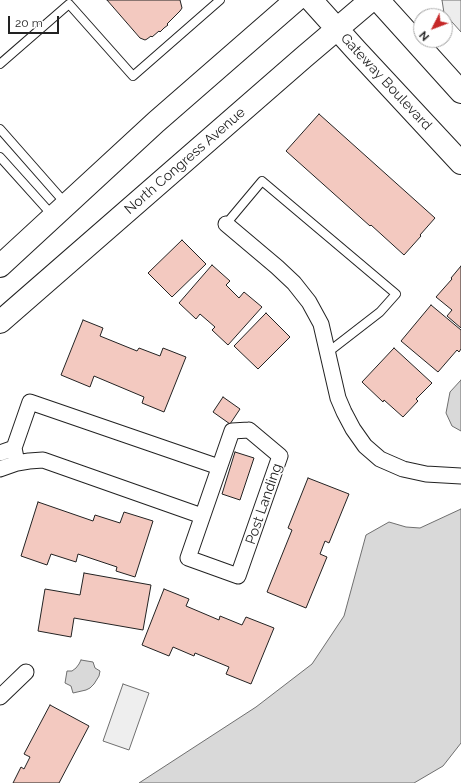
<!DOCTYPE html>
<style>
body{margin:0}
#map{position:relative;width:461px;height:783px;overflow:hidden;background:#fff;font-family:Raleway,sans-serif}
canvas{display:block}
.north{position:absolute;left:413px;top:8px;width:40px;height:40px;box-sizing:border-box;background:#fff;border:1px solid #a7a7a7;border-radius:50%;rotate:228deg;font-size:11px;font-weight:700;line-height:16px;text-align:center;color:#222}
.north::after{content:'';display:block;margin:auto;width:14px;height:18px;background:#c62828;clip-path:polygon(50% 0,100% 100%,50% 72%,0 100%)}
.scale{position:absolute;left:8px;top:16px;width:51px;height:18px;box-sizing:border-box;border:2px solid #222;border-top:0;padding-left:5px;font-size:12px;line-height:14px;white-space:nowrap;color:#222;-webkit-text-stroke:3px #fff;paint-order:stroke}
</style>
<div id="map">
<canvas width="461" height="783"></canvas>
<div class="north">N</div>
<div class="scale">20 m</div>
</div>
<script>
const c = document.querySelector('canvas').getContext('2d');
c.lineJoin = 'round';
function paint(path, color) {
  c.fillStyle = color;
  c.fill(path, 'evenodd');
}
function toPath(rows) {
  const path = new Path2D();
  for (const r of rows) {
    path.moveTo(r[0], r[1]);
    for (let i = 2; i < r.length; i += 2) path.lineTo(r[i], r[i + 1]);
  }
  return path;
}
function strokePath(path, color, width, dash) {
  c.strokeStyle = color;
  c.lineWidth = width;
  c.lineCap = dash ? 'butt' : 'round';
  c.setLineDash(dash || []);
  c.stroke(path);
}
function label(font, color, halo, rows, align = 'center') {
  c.font = font + ' Raleway,sans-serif';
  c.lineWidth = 3;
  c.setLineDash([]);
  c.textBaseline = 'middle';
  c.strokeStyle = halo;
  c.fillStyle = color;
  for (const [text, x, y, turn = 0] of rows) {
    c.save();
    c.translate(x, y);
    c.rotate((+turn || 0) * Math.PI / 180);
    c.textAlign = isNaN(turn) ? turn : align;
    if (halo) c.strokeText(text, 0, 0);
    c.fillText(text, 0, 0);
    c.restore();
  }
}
const green = toPath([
 [123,684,149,693,129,750,103,741,123,684]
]);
const parking = toPath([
 [442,0,461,0,461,32,444,13,442,0]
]);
const water = toPath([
 [461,380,461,431,452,426,446,413,450,392,461,380],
 [461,509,461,743,443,766,414,783,139,783,256,707,312,664,344,616,366,535,389,522,406,527,420,528,461,509],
 [81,660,93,662,95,668,100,671,99,676,94,684,90,688,86,690,73,693,71,686,65,683,67,671,72,671,76,668,79,664,81,660]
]);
const building = toPath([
 [107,0,180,0,182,8,180,11,167,24,168,25,164,28,160,32,159,31,152,37,151,36,147,39,145,40,140,38,107,0],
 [319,114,435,218,420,235,421,236,404,255,371,225,370,226,286,151,319,114],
 [182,240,206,264,172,297,148,273,182,240],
 [212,265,230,281,226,285,239,298,244,292,262,307,228,345,212,330,215,327,200,314,196,319,179,303,212,265],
 [461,266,461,328,447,316,452,310,436,297,452,279,451,278,461,266],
 [431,305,461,330,461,349,459,352,457,350,438,372,401,341,431,305],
 [266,313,290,337,258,369,234,346,266,313],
 [83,320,103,328,100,336,137,351,139,348,160,356,163,348,186,357,164,412,142,403,144,397,94,376,90,387,61,375,83,320],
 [394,348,432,383,416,399,418,401,403,417,384,400,383,402,362,382,394,348],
 [223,397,240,409,230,424,213,412,223,397],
 [235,452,254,458,240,500,222,494,235,452],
 [308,478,349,494,329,543,325,541,320,554,327,557,306,608,267,592,292,530,288,528,308,478],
 [38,502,93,521,95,515,120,523,124,512,153,521,135,577,116,571,117,567,78,554,76,562,51,554,47,565,21,556,38,502],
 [84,573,151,585,143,630,74,618,71,637,38,631,45,589,80,595,84,573],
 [164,589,189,599,186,606,219,620,220,616,242,625,246,617,274,628,251,684,226,674,229,667,195,653,194,656,173,647,169,656,142,645,164,589],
 [50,705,89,726,59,783,13,783,21,767,24,769,30,757,24,754,50,705]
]);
const lane = toPath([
 [0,64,69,4,133,76,220,0],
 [0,129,66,204],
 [0,157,53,216],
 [226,224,262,181,396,294,380,312,327,353]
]);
const street = toPath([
 [226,224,277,267,294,283,309,302,321,324,338,398,344,412,353,429,365,446,380,459,403,469,426,474,461,476],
 [249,430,280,456,238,576,188,558,232,431,249,430],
 [0,453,14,448],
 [17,463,14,448,30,402,219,467],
 [0,469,17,463,29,461,43,460,202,516],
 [0,697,26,672]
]);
const secondary = toPath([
 [311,0,356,50,461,163],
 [378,0,461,92],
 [0,266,156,122,296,0],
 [0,322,304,57,371,0]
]);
const streetNames = [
 ["Gateway Boulevard",386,82,47],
 ["North Congress Avenue",185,161,-41],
 ["Post Landing",264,504,-71]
];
paint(green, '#eee');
strokePath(green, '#6f6f6f', 1);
paint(parking, '#ededed');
strokePath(parking, '#6f6f6f', 1);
paint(water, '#d9d9d9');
strokePath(water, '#6f6f6f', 1);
paint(building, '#f3c9c0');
strokePath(building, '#222', 1);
strokePath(lane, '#222', 10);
strokePath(street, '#222', 17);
strokePath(secondary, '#222', 24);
strokePath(lane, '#fff', 8);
strokePath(street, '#fff', 15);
strokePath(secondary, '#fff', 22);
label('14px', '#222', '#fff', streetNames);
</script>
